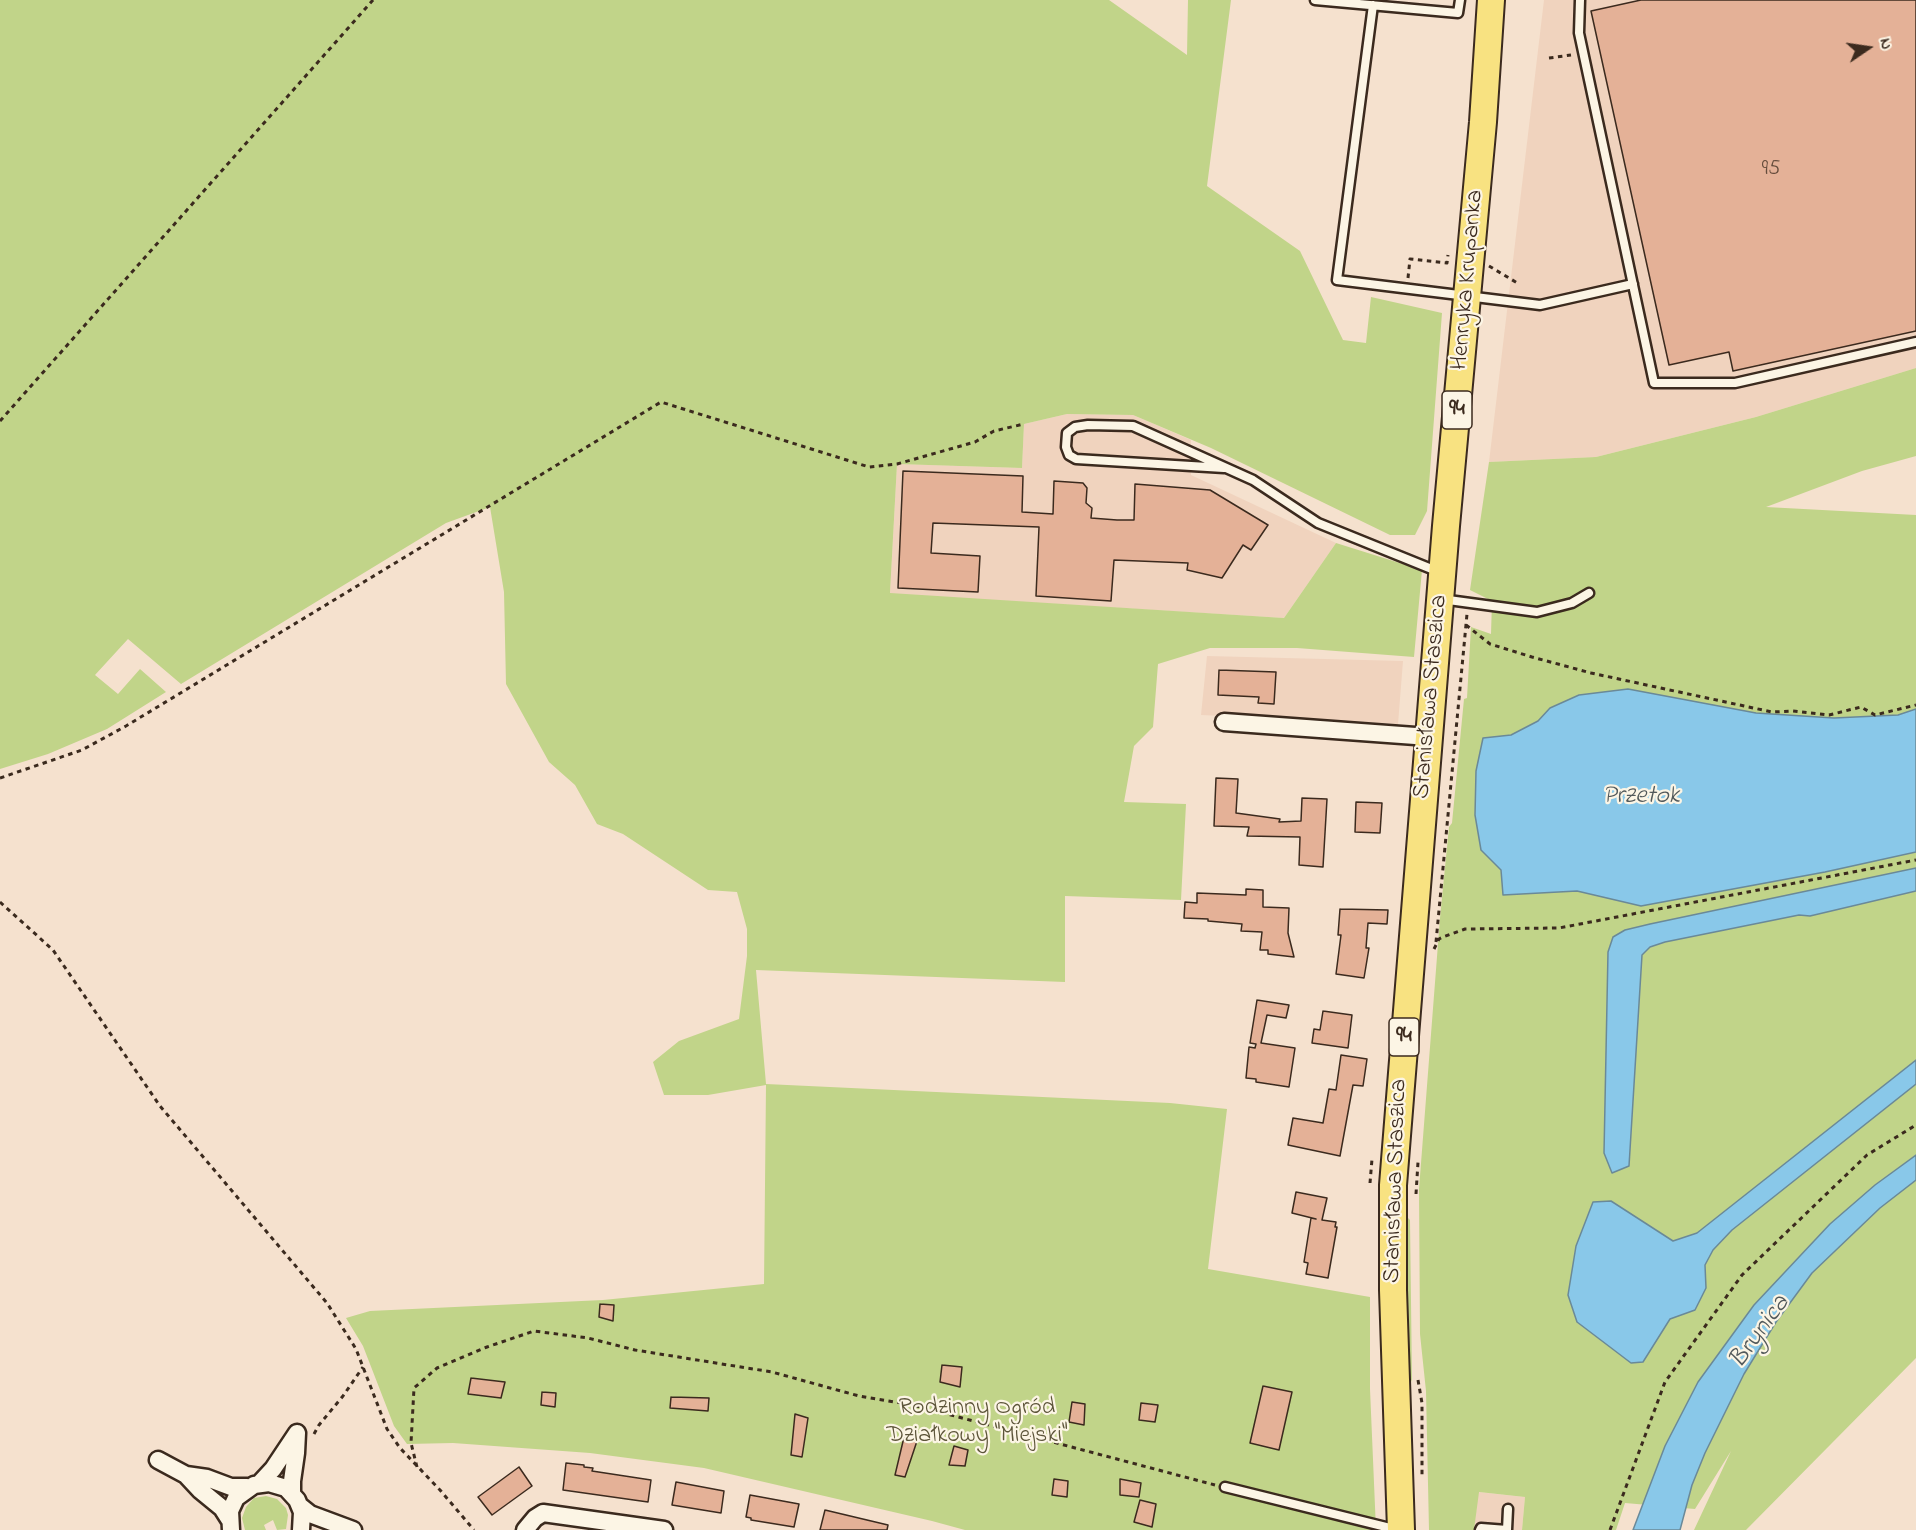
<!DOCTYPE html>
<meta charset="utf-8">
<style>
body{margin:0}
#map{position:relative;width:1916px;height:1530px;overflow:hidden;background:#f5e1ce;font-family:"Indie Flower",sans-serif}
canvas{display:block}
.north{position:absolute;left:1838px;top:18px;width:60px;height:60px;-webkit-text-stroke:4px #fcf5e5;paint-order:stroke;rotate:77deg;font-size:16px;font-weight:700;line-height:24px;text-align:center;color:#3b2a1e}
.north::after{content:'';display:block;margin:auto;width:21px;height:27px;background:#3b2a1e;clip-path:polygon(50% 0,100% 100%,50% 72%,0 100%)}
</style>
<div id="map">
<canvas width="1916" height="1530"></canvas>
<div class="north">N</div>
</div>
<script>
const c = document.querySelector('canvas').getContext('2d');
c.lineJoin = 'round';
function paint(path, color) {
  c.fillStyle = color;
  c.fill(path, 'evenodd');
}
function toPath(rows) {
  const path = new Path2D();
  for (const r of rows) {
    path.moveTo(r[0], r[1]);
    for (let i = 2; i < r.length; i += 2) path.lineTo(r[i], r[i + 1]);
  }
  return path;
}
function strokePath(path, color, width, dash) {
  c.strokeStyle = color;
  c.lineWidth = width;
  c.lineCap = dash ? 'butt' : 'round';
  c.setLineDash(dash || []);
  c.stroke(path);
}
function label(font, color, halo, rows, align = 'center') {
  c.font = font + ' "Indie Flower",sans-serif';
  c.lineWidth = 4.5;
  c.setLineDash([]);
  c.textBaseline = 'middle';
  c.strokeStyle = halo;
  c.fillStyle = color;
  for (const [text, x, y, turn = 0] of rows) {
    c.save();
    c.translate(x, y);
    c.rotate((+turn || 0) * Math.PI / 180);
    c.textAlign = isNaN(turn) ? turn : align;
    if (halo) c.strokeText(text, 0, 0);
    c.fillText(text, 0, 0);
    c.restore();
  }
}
const built = toPath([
 [1544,0,1916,0,1916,368,1756,417,1596,457,1489,462],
 [1067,414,1133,415,1191,440,1191,475,1336,543,1284,618,890,594,897,464,1022,468,1024,424],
 [1207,656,1403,661,1398,724,1201,715],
 [1478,1492,1525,1497,1522,1530,1474,1530]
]);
const green = toPath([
 [0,0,1109,0,1187,55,1188,0,1231,0,1207,186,1300,251,1343,340,1366,343,1371,297,1442,313,1427,511,1415,535,1390,535,1211,448,1133,415,1067,414,1024,424,1022,468,897,464,890,593,1284,618,1336,543,1422,570,1414,657,1297,648,1210,648,1158,664,1153,727,1134,746,1124,802,1186,804,1181,900,1065,896,1065,982,756,970,766,1084,1170,1103,1227,1109,1208,1269,1370,1297,1370,1389,1376,1530,965,1530,932,1521,704,1468,590,1453,453,1443,407,1444,394,1426,363,1346,346,1318,370,1311,603,1300,764,1284,766,1085,708,1095,664,1095,653,1062,679,1041,739,1019,747,956,747,929,737,892,708,890,623,834,597,824,575,785,549,762,506,684,504,592,490,507,446,523,181,684,128,639,95,675,118,694,140,669,166,692,107,729,48,754,0,769],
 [1916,368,1916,456,1862,471,1766,507,1916,515,1916,1358,1746,1530,1694,1530,1731,1451,1695,1509,1625,1503,1616,1530,1522,1530,1525,1497,1479,1492,1474,1530,1429,1530,1426,1391,1420,1334,1419,1189,1440,918,1449,827,1452,823,1464,699,1467,698,1471,627,1491,634,1492,601,1470,590,1489,462,1596,457,1756,417],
 [1406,1216,1410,1220,1412,1382,1408,1372],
 [266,1496,277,1499,286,1508,288,1515,286,1529,277,1530,273,1520,264,1525,266,1530,245,1530,242,1518,246,1507,254,1498]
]);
const water = toPath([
 [1628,689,1756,713,1834,718,1898,715,1916,709,1916,852,1825,872,1641,906,1577,891,1503,895,1501,870,1481,850,1475,815,1476,771,1483,738,1511,735,1538,721,1550,708,1579,695,1628,689],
 [1916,868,1916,891,1810,916,1799,915,1665,942,1650,947,1642,955,1629,1166,1612,1173,1604,1153,1608,952,1613,937,1625,930,1650,924,1916,868],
 [1916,1060,1916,1084,1732,1230,1713,1250,1705,1265,1706,1288,1695,1310,1670,1319,1643,1362,1631,1363,1577,1322,1568,1295,1576,1246,1593,1202,1611,1201,1673,1241,1697,1233,1916,1060],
 [1916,1155,1916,1180,1880,1208,1812,1273,1776,1322,1744,1374,1705,1453,1692,1485,1680,1530,1633,1530,1665,1446,1698,1382,1754,1305,1830,1224,1875,1185,1916,1155]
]);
const building = toPath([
 [1641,0,1916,0,1916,331,1733,371,1729,352,1669,365,1591,11,1641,0],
 [903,471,1023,476,1022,512,1053,514,1054,481,1083,483,1087,488,1086,503,1092,508,1091,518,1117,520,1134,520,1135,484,1210,490,1268,525,1251,550,1243,545,1222,578,1187,570,1188,563,1114,560,1111,601,1036,596,1039,527,933,523,931,553,980,556,978,592,898,588,903,471],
 [1219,670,1276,672,1274,704,1258,703,1259,697,1218,695,1219,670],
 [1216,778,1238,779,1236,813,1280,819,1279,822,1301,821,1302,798,1327,799,1323,867,1299,865,1300,837,1247,836,1249,827,1214,826,1216,778],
 [1356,802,1382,803,1380,833,1355,832,1356,802],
 [1246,889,1263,890,1263,907,1289,908,1288,933,1294,957,1268,954,1268,950,1260,950,1262,932,1241,931,1242,924,1208,921,1208,919,1184,918,1185,902,1197,903,1197,893,1246,895,1246,889],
 [1340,909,1388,910,1387,924,1368,923,1366,948,1369,948,1364,978,1336,974,1341,935,1338,935,1340,909],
 [1257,1000,1289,1005,1286,1018,1267,1015,1261,1043,1295,1048,1289,1087,1256,1082,1256,1079,1246,1078,1249,1047,1255,1048,1256,1044,1250,1043,1257,1000],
 [1323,1011,1352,1015,1348,1048,1312,1043,1314,1029,1320,1030,1323,1011],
 [1341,1055,1367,1059,1363,1086,1353,1085,1340,1156,1288,1145,1293,1118,1323,1123,1329,1089,1336,1090,1341,1055],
 [1296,1192,1327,1198,1322,1220,1336,1222,1335,1227,1337,1227,1328,1278,1306,1274,1308,1263,1304,1262,1311,1218,1316,1219,1292,1213,1296,1192],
 [600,1304,614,1305,613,1321,599,1317,600,1304],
 [942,1365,962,1367,960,1387,940,1382,942,1365],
 [471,1378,505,1382,501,1398,468,1394,471,1378],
 [1263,1386,1292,1392,1279,1450,1250,1443,1263,1386],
 [542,1392,556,1393,555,1407,541,1405,542,1392],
 [671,1397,709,1398,708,1411,670,1408,671,1397],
 [1072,1402,1085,1404,1084,1425,1069,1422,1072,1402],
 [1141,1403,1158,1405,1155,1422,1139,1420,1141,1403],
 [795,1414,808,1418,802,1457,791,1455,795,1414],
 [905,1433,918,1438,905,1477,895,1475,905,1433],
 [954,1446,968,1450,965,1466,949,1465,954,1446],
 [566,1463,584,1465,584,1467,593,1468,592,1471,651,1480,648,1502,563,1490,566,1463],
 [519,1467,532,1486,492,1515,478,1497,519,1467],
 [1054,1479,1068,1481,1067,1497,1052,1495,1054,1479],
 [1120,1479,1141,1483,1139,1497,1120,1495,1120,1479],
 [676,1482,724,1491,721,1513,672,1505,676,1482],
 [750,1495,799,1504,794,1527,751,1520,751,1518,746,1517,750,1495],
 [1140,1500,1156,1504,1152,1527,1134,1522,1140,1500],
 [825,1510,888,1525,887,1530,820,1530,825,1510]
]);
const path = toPath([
 [1549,58,1571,55],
 [1489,266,1519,284],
 [1408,278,1410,259,1447,263,1448,255],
 [0,421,373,0],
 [1466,625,1490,644,1532,657,1591,673,1772,712,1793,711,1829,715,1861,707,1875,715,1916,705],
 [0,778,82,750,126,726,661,402,869,467,897,464,975,442,994,431,1024,424],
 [0,902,53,950,160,1106,327,1303,356,1349,387,1429,400,1448,440,1490,474,1530],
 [1436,942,1467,614],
 [1434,949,1439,939,1443,937,1465,929,1559,928,1916,860],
 [1370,1183,1372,1159],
 [1416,1194,1418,1162],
 [1418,1380,1422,1403,1422,1475],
 [314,1434,319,1425,343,1396,363,1367],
 [417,1467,411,1443,414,1388,437,1368,487,1347,534,1331,588,1338,635,1350,772,1372,859,1396,913,1405,1215,1485],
 [1610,1530,1665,1382,1742,1275,1867,1155,1916,1125]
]);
const service = toPath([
 [1315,0,1458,13,1460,0],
 [1580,0,1579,33,1654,383,1735,383,1916,342],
 [1373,5,1337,280,1540,305,1633,284],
 [1224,468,1076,459,1069,455,1066,447,1067,433,1075,427,1088,425,1133,426,1253,480,1318,523,1439,572],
 [1441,599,1537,612,1572,603,1589,593],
 [1225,1487,1398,1530],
 [1480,1530,1481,1528,1507,1530,1508,1509]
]);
const minor = toPath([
 [1224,722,1429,737],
 [158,1460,186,1475,200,1490,222,1508,229,1519],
 [186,1475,207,1478,231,1487,247,1487],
 [260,1483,273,1469,297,1433],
 [292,1494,292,1481,296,1453,297,1433],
 [300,1506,310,1514,353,1530],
 [231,1530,230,1511,236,1498,254,1485,269,1483,286,1488,297,1500,302,1512,301,1530],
 [525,1530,535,1518,543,1513,664,1530]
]);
const primary = toPath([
 [1401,1530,1393,1290,1393,1185,1446,526,1483,122,1491,0]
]);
const numberNames = [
 ["95",1771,171]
];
const shields = [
 [1457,410,30],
 [1404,1037,30]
];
const shieldNames = [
 ["94",1457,410],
 ["94",1404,1037]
];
const streetNames = [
 ["Henryka Krupanka",1469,280,-85],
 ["Stanisława Staszica",1432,697,-85],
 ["Stanisława Staszica",1397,1181,-88]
];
const parkNames = [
 ["Rodzinny Ogród",977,1409],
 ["Działkowy \"Miejski\"",977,1437]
];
const waterNames = [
 ["Przetok",1641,798],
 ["Brynica",1761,1333,-54]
];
paint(built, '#f0d3be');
paint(green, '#c1d489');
paint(water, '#89c8e9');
strokePath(water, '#6a8998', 1.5);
paint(building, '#e4b197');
strokePath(building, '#3b2a1e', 1.5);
strokePath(service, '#3b2a1e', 13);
strokePath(minor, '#3b2a1e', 21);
strokePath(primary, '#3b2a1e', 30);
strokePath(path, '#3b2a1e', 3, [4.5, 4.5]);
strokePath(service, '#fcf5e5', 8);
strokePath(minor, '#fcf5e5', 16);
strokePath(primary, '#f8e281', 26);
label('21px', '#654c3c', null, numberNames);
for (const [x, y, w] of shields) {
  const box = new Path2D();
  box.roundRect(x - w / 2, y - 19, w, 38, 4.5);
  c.fillStyle = '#fcf5e5';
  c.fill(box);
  strokePath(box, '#3b2a1e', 1.5);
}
label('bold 22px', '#3b2a1e', null, shieldNames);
label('24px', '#3b2a1e', '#fcf5e5', streetNames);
label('24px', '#5c5439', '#fcf5e5', parkNames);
label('italic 26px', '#52595b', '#fcf5e5', waterNames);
</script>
